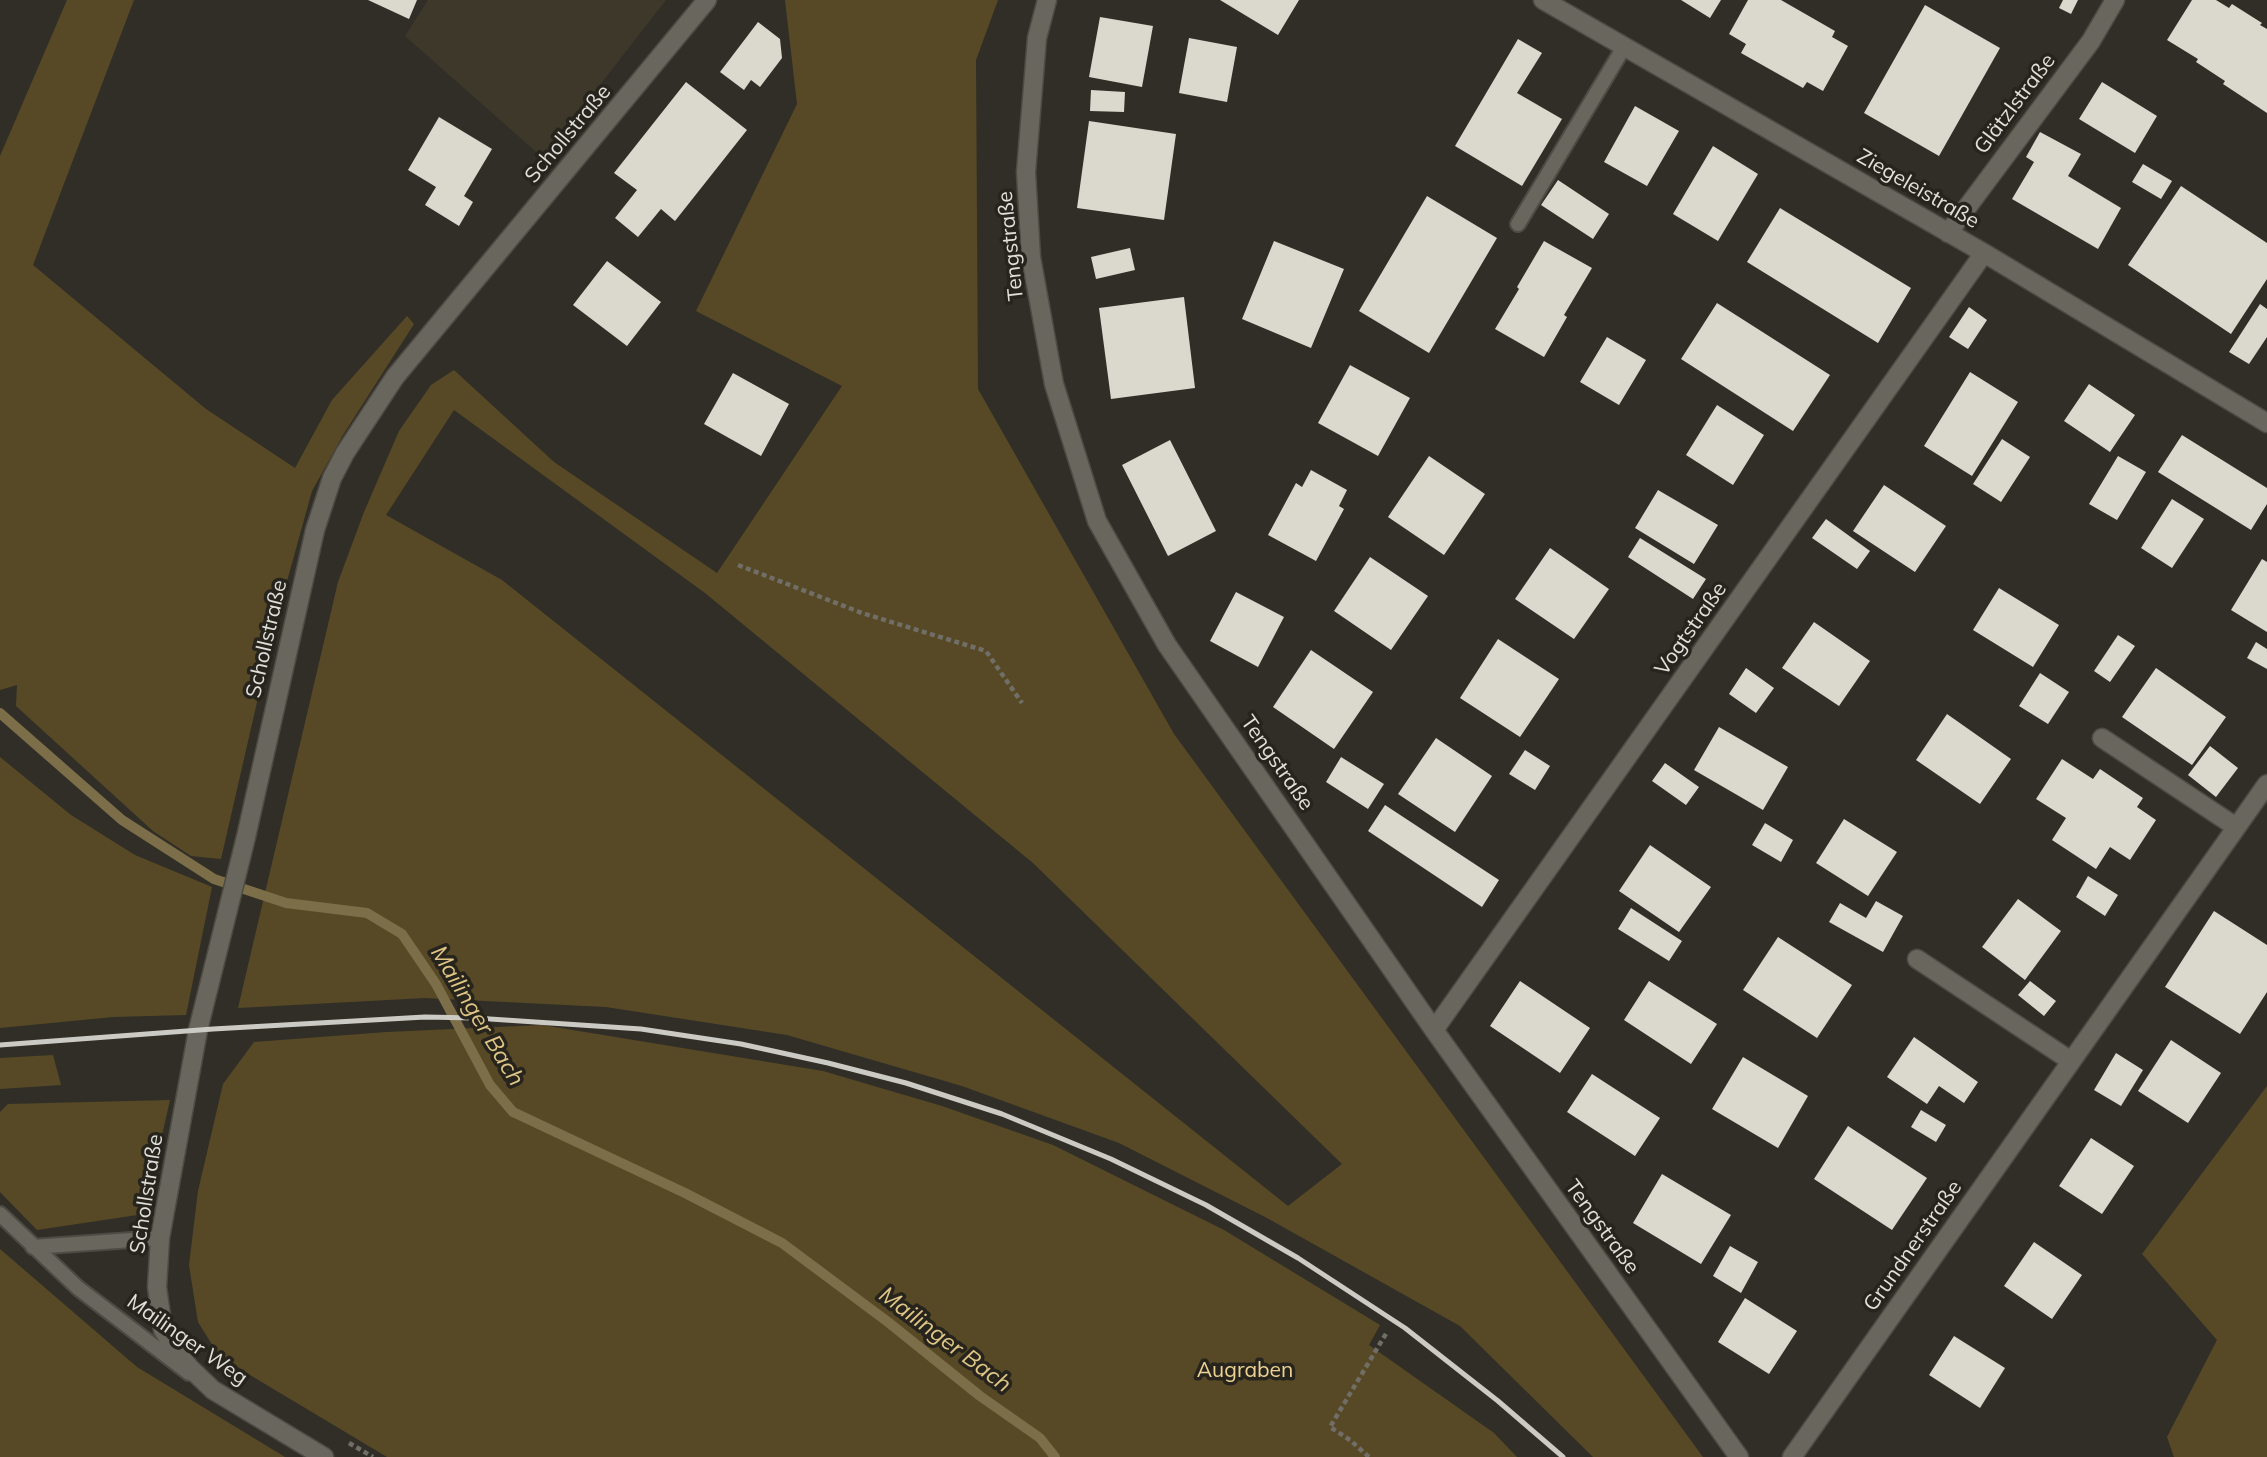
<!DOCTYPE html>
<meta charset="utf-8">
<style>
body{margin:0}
canvas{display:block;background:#302e26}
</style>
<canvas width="2267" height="1457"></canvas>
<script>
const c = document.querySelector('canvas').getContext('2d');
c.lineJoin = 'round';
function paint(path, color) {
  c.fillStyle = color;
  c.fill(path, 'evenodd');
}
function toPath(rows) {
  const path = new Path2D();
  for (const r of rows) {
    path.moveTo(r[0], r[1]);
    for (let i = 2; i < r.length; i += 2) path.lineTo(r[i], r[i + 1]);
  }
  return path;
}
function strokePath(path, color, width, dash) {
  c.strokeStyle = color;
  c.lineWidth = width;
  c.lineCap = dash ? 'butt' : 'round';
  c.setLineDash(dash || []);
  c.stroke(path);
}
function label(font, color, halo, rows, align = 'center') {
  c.font = font + ' Mulish,sans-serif';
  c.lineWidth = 7;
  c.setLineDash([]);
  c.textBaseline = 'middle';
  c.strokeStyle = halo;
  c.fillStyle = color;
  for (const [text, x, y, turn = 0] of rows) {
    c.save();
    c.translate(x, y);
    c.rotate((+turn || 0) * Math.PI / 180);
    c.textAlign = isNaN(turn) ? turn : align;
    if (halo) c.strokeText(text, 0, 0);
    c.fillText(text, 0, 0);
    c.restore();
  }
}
const built = toPath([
 [428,0,666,0,543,158,405,36]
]);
const green = toPath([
 [67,0,134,0,33,265,206,409,295,468,332,400,407,316,414,324,343,435,312,491,274,628,221,859,191,856,153,831,16,706,17,685,0,690,0,156],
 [785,0,998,0,976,60,978,389,1174,734,1703,1457,1593,1457,1460,1326,1267,1218,1119,1143,962,1086,787,1035,606,1007,425,998,238,1008,338,582,364,512,399,431,431,385,454,370,554,462,717,573,842,386,696,311,797,104],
 [454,410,705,593,1033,863,1342,1164,1288,1206,502,580,386,515],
 [0,757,71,815,135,855,212,887,186,1015,113,1017,0,1028],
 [542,1025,823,1071,942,1106,1053,1145,1224,1230,1380,1325,1369,1345,1494,1433,1517,1457,387,1457,245,1372,216,1351,198,1322,189,1265,198,1191,223,1084,254,1042,387,1032],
 [53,1055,61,1085,0,1089,0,1058],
 [2267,1086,2267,1457,2174,1457,2167,1437,2217,1340,2142,1254],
 [170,1100,144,1214,37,1230,0,1192,0,1112,8,1104],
 [0,1249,137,1367,285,1457,0,1457]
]);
const stream = toPath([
 [0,713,122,820,214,879,286,903,367,913,402,934,436,984,490,1085,513,1112,685,1193,782,1243,888,1322,980,1396,1040,1438,1055,1457]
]);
const building = toPath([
 [368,0,417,0,409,19],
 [1220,0,1299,0,1278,35],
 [1681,0,1721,0,1710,18],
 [1748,0,1781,0,1835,31,1832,37,1848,46,1823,91,1807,82,1803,88,1741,53,1746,44,1729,34],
 [2063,0,2078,0,2071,14,2059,8],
 [2192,0,2216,0,2229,8,2232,4,2262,23,2260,25,2267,29,2267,113,2223,84,2225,81,2196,62,2198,59,2167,40],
 [1925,5,2000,48,1939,156,1864,113],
 [1100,17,1153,26,1142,87,1089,77],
 [758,22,780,39,782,58,760,87,751,80,744,90,720,72],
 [1189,38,1237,47,1227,102,1179,93],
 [1518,39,1542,53,1517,93,1562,119,1522,186,1455,146],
 [686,82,747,130,675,221,661,209,638,237,615,218,637,190,614,173],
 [2102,82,2157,116,2135,153,2079,119],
 [1091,90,1125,92,1124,112,1090,111],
 [1635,106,1679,131,1647,186,1604,162],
 [439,117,492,149,464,196,473,202,459,226,425,205,436,187,408,170],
 [1089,121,1176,134,1164,220,1077,208],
 [2040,132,2081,154,2068,176,2121,208,2098,249,2012,199,2034,162,2026,157],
 [1713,146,1758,174,1718,241,1673,214],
 [2143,164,2172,181,2161,199,2132,182],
 [1558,180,1609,214,1593,239,1541,205],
 [2181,186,2267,243,2267,279,2231,334,2128,265],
 [1427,196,1497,238,1429,353,1359,311],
 [1780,208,1911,288,1878,343,1747,262],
 [1274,241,1344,269,1311,348,1242,319],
 [1544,241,1592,268,1564,315,1567,317,1544,357,1495,329,1519,289,1517,287],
 [1130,248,1135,270,1096,279,1091,257],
 [607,261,661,302,627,346,573,305],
 [1184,297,1195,388,1111,399,1099,308],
 [1717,303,1830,375,1793,431,1681,359],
 [2260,304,2267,309,2267,337,2249,364,2229,352],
 [1969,307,1987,320,1968,349,1949,337],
 [1607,337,1646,360,1619,405,1580,382],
 [1350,365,1410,398,1378,456,1318,423],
 [1970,372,2018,402,1972,476,1924,446],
 [733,373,789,404,761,456,704,424],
 [2089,384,2135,415,2110,452,2064,421],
 [1717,405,1764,435,1733,485,1686,455],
 [2182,435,2267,488,2267,504,2251,530,2158,472],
 [2002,439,2030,457,2001,502,1973,484],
 [1170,440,1216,531,1168,556,1122,465],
 [1429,456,1485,494,1444,555,1388,517],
 [2118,456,2146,472,2117,520,2089,504],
 [1311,470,1347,490,1339,506,1344,509,1316,561,1268,535,1296,483,1302,487],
 [1884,485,1946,526,1915,572,1853,531],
 [1658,490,1718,525,1694,564,1635,528],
 [2172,499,2204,519,2172,568,2141,548],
 [1826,519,1870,551,1857,569,1812,538],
 [1640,538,1706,579,1693,599,1628,557],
 [1550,548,1609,589,1574,639,1515,599],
 [1370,557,1428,596,1391,650,1334,611],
 [2262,559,2267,562,2267,632,2231,610],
 [1999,588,2059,625,2033,667,1973,630],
 [1236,592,1284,617,1258,667,1210,641],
 [1814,622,1870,661,1839,706,1782,668],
 [2118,635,2135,646,2110,682,2094,671],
 [1498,639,1559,679,1520,737,1460,698],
 [2256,642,2267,649,2267,669,2247,658],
 [1311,650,1373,692,1334,749,1273,707],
 [1746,668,1774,688,1756,713,1729,694],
 [2156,668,2226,717,2192,765,2122,717],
 [2040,673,2069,692,2048,724,2019,706],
 [1947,714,2011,759,1980,804,1916,760],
 [1719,727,1788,767,1763,810,1694,770],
 [1436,738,1492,776,1455,832,1398,794],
 [2210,746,2238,768,2216,797,2188,775],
 [1525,750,1550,766,1535,790,1509,774],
 [1341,757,1384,784,1368,809,1326,782],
 [2062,759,2093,779,2100,769,2143,798,2137,807,2156,820,2130,860,2110,847,2096,869,2052,840,2066,818,2036,799],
 [1665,763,1699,787,1686,805,1652,781],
 [1385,805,1499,880,1482,907,1368,831],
 [1844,819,1897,852,1868,896,1816,863],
 [1765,823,1793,840,1781,862,1752,845],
 [1650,845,1711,887,1679,932,1619,891],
 [2088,876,2118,895,2105,916,2076,897],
 [2018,899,2061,931,2025,980,1982,947],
 [1876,901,1903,916,1883,952,1829,922,1840,903,1866,918],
 [1631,908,1682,941,1669,961,1618,929],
 [2214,911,2267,945,2267,992,2240,1034,2165,987],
 [1778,937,1852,985,1817,1038,1743,990],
 [1520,981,1590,1028,1560,1073,1490,1026],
 [1649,981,1717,1024,1691,1064,1624,1020],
 [2030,981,2056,1001,2044,1016,2018,995],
 [1914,1037,1978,1082,1964,1103,1939,1086,1927,1104,1887,1077],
 [2171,1040,2221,1073,2188,1123,2138,1091],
 [2116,1053,2143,1070,2121,1106,2094,1090],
 [1743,1057,1808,1096,1778,1148,1712,1109],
 [1592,1074,1660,1118,1635,1156,1567,1112],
 [1921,1110,1946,1125,1936,1142,1911,1127],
 [1848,1126,1927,1178,1892,1230,1814,1179],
 [2091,1138,2134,1166,2102,1214,2059,1186],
 [1662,1174,1731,1215,1701,1264,1633,1223],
 [2034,1242,2082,1275,2052,1319,2004,1286],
 [1730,1246,1758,1262,1741,1293,1713,1276],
 [1745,1298,1797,1331,1769,1374,1718,1342],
 [1954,1336,2005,1368,1980,1408,1929,1375]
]);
const path = toPath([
 [738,565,862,613,986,651,1022,703],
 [349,1443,373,1457],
 [1369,1457,1350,1440,1330,1427,1387,1332]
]);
const service = toPath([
 [1518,224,1624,47],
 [0,1214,78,1288,189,1373],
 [33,1247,160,1238]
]);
const minor = toPath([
 [1047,0,1037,38,1026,172,1031,257,1054,384,1097,521,1167,645,1434,1030,1739,1457],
 [1543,0,1984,253,2267,423],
 [1948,233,2091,41,2115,0],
 [2102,738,2236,827],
 [1917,959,2071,1061],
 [1434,1030,1984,253],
 [324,1457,213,1390,190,1368,174,1348,163,1330,157,1287,160,1238,198,1030,246,837,315,530,332,478,345,453,395,377,707,0],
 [1792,1457,2267,784]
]);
const rail = toPath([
 [0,1045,213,1029,425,1017,475,1018,641,1029,741,1044,828,1063,906,1083,1002,1114,1111,1159,1206,1205,1298,1258,1405,1328,1498,1401,1563,1457]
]);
const streetNames = [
 ["Glätzlstraße",2015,104,-53],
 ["Schollstraße",568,134,-50],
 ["Ziegeleistraße",1918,189,30],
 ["Tengstraße",1011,246,-96],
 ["Vogtstraße",1691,629,-55],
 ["Schollstraße",267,639,-77],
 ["Tengstraße",1277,763,55],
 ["Schollstraße",147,1194,-81],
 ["Tengstraße",1602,1227,54],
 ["Grundnerstraße",1913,1246,-55],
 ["Mailinger Weg",187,1340,35]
];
const parkNames = [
 ["Augraben",1245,1371]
];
const waterNames = [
 ["Mailinger Bach",477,1016,59],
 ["Mailinger Bach",945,1340,37]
];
paint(built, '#3d382a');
paint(green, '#574925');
strokePath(stream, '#7c6e48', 10);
paint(building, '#dbd8ce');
strokePath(service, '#4d4b44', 18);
strokePath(minor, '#4d4b44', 21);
strokePath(path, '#706e67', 4.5, [5, 3.5]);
strokePath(service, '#69665e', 14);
strokePath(minor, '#69665e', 18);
strokePath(rail, '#cccac4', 5);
label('21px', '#e2e0db', '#27241d', streetNames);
label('21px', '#ecd393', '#27241d', parkNames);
label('italic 23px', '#dfc686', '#27241d', waterNames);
</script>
